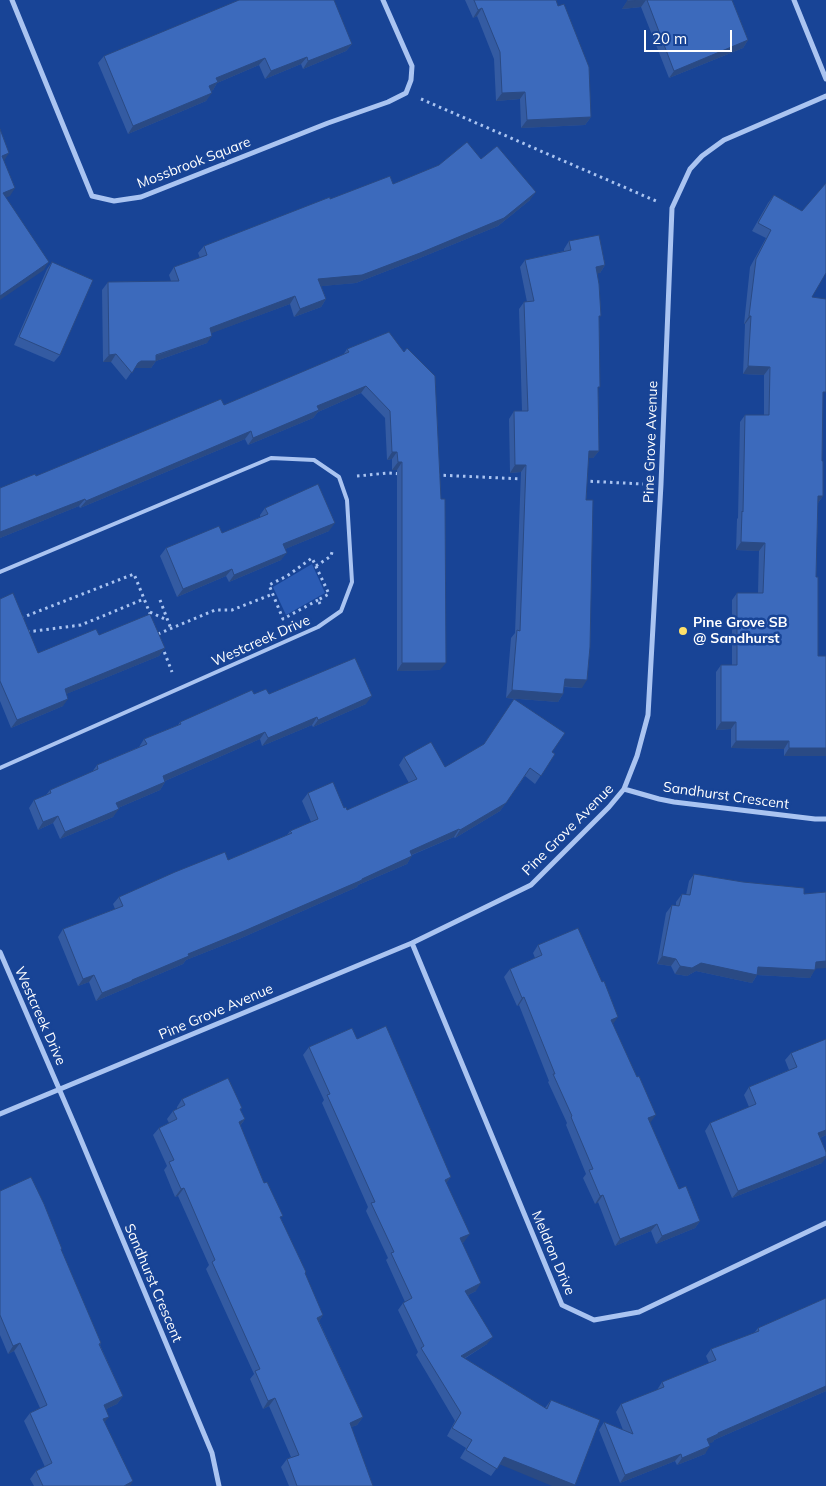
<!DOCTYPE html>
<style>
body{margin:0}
#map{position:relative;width:826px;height:1486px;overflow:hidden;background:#184496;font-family:Mulish,sans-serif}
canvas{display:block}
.scale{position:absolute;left:644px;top:30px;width:88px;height:22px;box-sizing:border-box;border:2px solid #fff;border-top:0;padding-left:6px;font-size:15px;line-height:18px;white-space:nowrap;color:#fff;-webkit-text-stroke:4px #184496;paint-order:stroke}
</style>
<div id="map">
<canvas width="826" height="1486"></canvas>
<div class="scale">20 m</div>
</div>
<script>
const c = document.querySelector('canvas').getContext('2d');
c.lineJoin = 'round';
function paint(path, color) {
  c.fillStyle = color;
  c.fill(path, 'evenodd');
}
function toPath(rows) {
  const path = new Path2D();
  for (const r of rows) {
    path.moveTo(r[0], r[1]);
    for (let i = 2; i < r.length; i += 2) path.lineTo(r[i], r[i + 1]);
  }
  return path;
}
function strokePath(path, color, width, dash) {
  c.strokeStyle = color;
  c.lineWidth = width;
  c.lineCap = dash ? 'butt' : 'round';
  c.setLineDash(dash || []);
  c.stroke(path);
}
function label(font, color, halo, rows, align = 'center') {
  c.font = font + ' Mulish,sans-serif';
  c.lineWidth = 5;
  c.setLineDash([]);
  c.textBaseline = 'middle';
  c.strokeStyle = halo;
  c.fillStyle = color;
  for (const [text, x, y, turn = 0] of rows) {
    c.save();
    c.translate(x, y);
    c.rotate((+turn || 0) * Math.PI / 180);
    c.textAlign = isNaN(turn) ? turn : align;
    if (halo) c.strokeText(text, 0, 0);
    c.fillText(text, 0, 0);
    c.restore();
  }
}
const green = toPath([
 [312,564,325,593,286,615,273,587]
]);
const path = toPath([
 [421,99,656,201],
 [437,475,523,479],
 [357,476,388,473,401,474],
 [584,481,643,484],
 [316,566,331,556,332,552],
 [160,600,171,629],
 [318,600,283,619,269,585,287,576,312,558,329,594,318,600,320,604],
 [150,612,167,620],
 [21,618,134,574,151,616],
 [27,632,81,625,144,599],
 [158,634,215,610,232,610,273,594],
 [162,646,172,672]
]);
const service = toPath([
 [0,572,271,458,314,460,339,477,347,500,352,582,341,611,318,627,0,768]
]);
const minor = toPath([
 [12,0,92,196,114,201,141,197,328,123,388,102,406,93,411,80,412,66,383,0],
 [794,0,826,79],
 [624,789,659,799,674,802,815,819,826,819],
 [412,943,562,1305,594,1320,639,1312,826,1223],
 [0,952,76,1128,212,1453,219,1486],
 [0,1114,412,943,531,885,609,807,624,789,637,756,648,715,661,484,672,208,690,169,702,156,724,140,826,96]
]);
const wall = toPath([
 [465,0,556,0,591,117,585,125,521,128,520,99,496,101,494,59,477,16,473,18],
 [628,0,732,0,748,40,743,48,669,78,641,7,622,9],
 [352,44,346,51,303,69,301,64,265,79,259,65,217,83,213,90,211,91,206,101,128,134,98,63,104,56],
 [481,159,530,200,498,226,415,260,356,283,321,286,326,299,321,307,294,317,290,304,211,333,207,343,156,361,151,368,135,368,133,370,126,380,111,362,103,362,102,290,108,282,171,281,169,275,174,267,200,258,198,253,204,246,330,199,393,184],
 [774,195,812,297,823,397,822,461,823,496,818,503,816,577,818,656,826,656,826,756,784,756,784,749,731,748,731,729,716,730,716,672,721,665,732,665,732,600,737,593,758,593,759,551,736,550,737,519,738,518,740,422,745,415,764,415,764,375,743,374,745,324,744,324,750,267,766,238,752,231,768,203],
 [569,241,605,265,600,273,597,273,599,319,598,390,599,451,593,458,588,458,586,500,582,688,564,687,563,694,558,702,506,698,511,638,515,633,521,472,510,473,509,419,514,411,522,411,519,309,524,302,527,302,520,267,525,260,564,251,564,249],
 [52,262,60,355,54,362,14,345,47,269],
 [389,332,440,670,397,671,397,470,392,470,392,459,387,460,385,418,361,393,318,412,313,418,248,445,245,439,80,508,79,506,0,538,0,488,36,476,224,405,343,355,347,349],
 [265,508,329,531,285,549,281,560,229,582,226,576,177,597,160,556,166,548,222,533,260,517,260,515],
 [0,599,38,653,99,635,165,648,159,656,66,694,63,706,11,728,0,701],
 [254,694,269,694,366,704,313,727,312,725,262,746,260,739,165,781,165,782,160,790,118,808,113,817,60,839,53,823,38,830,29,808,34,800,46,795,50,790,92,772,97,765,139,747,144,739,178,725,180,722],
 [552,752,555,754,535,784,525,776,500,811,455,838,454,837,412,855,407,864,358,885,357,887,239,939,186,960,183,964,96,1001,89,982,78,986,58,937,63,929,115,909,113,904,119,897,228,860,287,835,290,831,311,822,302,801,308,793,347,810,409,783,399,765,404,757,445,767],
 [694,874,804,894,815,969,810,978,757,975,752,983,696,971,687,976,675,974,671,966,657,964,666,913,672,905,676,906,676,902,682,894,686,895,689,881],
 [538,945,613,1024,650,1123,679,1189,700,1221,695,1228,656,1244,651,1231,615,1246,598,1202,595,1204,583,1178,586,1174,566,1125,567,1123,548,1082,549,1081,519,1005,517,1006,504,977,510,969,535,958,533,953],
 [357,1039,451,1177,446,1183,464,1242,462,1243,476,1291,468,1295,487,1344,464,1359,545,1408,551,1400,600,1420,499,1465,491,1476,460,1458,466,1448,447,1436,455,1421,416,1355,418,1352,398,1310,403,1303,405,1302,386,1260,388,1258,366,1211,368,1207,322,1103,324,1100,303,1055,309,1047],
 [791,1053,826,1135,820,1138,822,1163,732,1198,705,1131,710,1123,749,1107,744,1095,749,1087,789,1070,785,1060],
 [182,1099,242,1108,240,1110,245,1119,240,1126,264,1183,281,1219,323,1315,319,1321,363,1417,357,1425,351,1427,373,1486,289,1486,281,1467,287,1459,291,1457,269,1406,263,1409,250,1379,254,1374,206,1269,209,1265,178,1196,175,1197,164,1170,167,1166,153,1135,159,1128,169,1123,167,1119,173,1111,177,1109,177,1107],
 [0,1191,62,1249,61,1250,101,1343,100,1345,123,1396,117,1404,106,1409,105,1423,130,1486,34,1486,30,1479,36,1471,45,1467,24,1421,30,1413,40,1408,14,1351,8,1354,0,1335],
 [826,1298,826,1391,714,1440,713,1442,709,1443,705,1454,677,1465,675,1461,620,1483,599,1430,604,1422,623,1430,616,1412,621,1404,657,1390,662,1382,709,1363,706,1356,711,1349,754,1333,758,1328]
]);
const shadedWall = toPath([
 [646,0,641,7,622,9,627,1],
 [482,8,477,16,473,18,478,10],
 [748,40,743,48,669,78,674,71],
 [352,44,346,51,303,69,308,61],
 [307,57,301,64,265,79,271,71],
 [265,58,259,65,217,83,213,90,203,94,209,86,216,78],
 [525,92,520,99,496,101,502,93],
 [212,93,206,101,128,134,133,126],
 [591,117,585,125,521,128,527,120],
 [9,153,4,161,2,156],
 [15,188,10,196,0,200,3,193],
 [536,192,530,200,498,226,415,260,356,283,313,287,318,279],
 [49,262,44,270,0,300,0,296],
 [605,265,600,273,590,275,596,267],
 [295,296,290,304,204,336,210,328],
 [326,299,321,307,294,317,300,309],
 [749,316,751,316,745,324,744,324],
 [212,336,207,343,156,361,151,368,135,368,132,371,138,363,141,361],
 [116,354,111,362,103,362,109,355],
 [748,366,770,367,764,375,743,374],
 [366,386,361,393,318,412,313,418,248,445,253,438,317,406],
 [251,431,245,439,80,508,86,501],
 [589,451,599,451,593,458,583,458],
 [392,452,397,452,392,459,387,460],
 [398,462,402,462,397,470,392,470],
 [515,465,526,465,521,472,510,473],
 [818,496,823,496,817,504],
 [85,499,79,506,0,538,0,532],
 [335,523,329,531,278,552,283,544],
 [741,542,765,543,759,551,736,550],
 [287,553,281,560,229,582,234,575],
 [232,569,226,576,177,597,183,589],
 [165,648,159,656,59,697,65,689],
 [402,663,446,663,440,670,397,671],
 [565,679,587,680,582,688,559,686],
 [512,690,563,694,558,702,506,698],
 [372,696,366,704,313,727,318,720],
 [68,699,63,706,11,728,17,720],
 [317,717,312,725,262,746,268,738],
 [721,722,736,722,731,729,716,730],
 [265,732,260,739,158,784,163,776],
 [736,741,789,741,784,749,731,748],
 [789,748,826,748,826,756,784,756],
 [165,782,160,790,111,811,116,803],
 [506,803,500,811,455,838,460,830],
 [119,809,113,817,60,839,65,832],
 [58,816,53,823,38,830,43,822],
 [459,829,454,837,404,858,410,851],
 [412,856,407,864,358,885,357,887,239,939,186,960,183,964,96,1001,102,993,188,954],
 [662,956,676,959,671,966,657,964],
 [826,961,826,968,810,969,816,962],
 [701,963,815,970,810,978,757,975,752,983,696,971,687,976,675,974,680,966],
 [94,975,89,982,78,986,83,979],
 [524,997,519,1005,517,1006,522,998],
 [618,1017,613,1024,611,1020],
 [656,1115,650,1123,648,1118],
 [245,1119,239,1127,239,1122],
 [826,1130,826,1135,813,1141,818,1133],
 [826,1156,826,1158,822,1163,732,1198,738,1191],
 [451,1177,445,1184,445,1180],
 [184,1188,178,1196,175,1197,181,1189],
 [603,1195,598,1202,595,1204,600,1196],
 [700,1221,695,1228,656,1244,662,1236],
 [657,1224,651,1231,615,1246,620,1239],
 [470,1234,464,1242,454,1246,460,1238],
 [481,1283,476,1291,460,1299,465,1291],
 [323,1315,318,1323,317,1318],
 [493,1337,487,1344,455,1364,461,1356],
 [20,1343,14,1351,8,1354,13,1346],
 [826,1386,826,1391,714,1440,713,1442,702,1447,707,1439,718,1433],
 [123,1396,117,1404,98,1413,104,1405],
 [275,1398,269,1406,263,1409,268,1401],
 [109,1417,103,1424,103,1419],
 [363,1417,357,1425,344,1430,350,1423],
 [710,1446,705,1454,677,1465,682,1458],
 [681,1454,675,1461,620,1483,625,1475],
 [504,1457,575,1485,574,1486,552,1486,499,1464],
 [133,1481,130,1486,124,1486]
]);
const building = toPath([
 [239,0,334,0,352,44,308,61,307,57,271,71,265,58,216,78,218,82,209,86,212,93,133,126,104,56,239,0],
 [474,0,556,0,558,6,564,4,589,67,591,117,527,120,525,92,502,93,500,52,482,8,478,10,474,0],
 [628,0,643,0,627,1,628,0],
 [647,0,732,0,748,40,674,71,647,0],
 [0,129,9,153,2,156,15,188,3,193,49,262,0,296,0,129],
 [467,142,481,159,497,146,536,192,504,218,420,253,362,275,318,279,326,299,300,309,295,296,210,328,212,336,156,355,156,361,141,361,138,363,132,373,116,354,109,355,108,282,179,281,174,267,207,255,204,246,330,197,330,199,390,176,393,184,439,165,467,142],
 [826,183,826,273,812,297,826,299,826,392,823,392,822,461,823,461,823,496,818,496,816,577,818,577,818,656,826,656,826,748,789,748,789,741,736,741,736,722,721,722,721,665,737,665,737,593,763,593,765,543,741,542,742,511,743,512,745,415,769,415,770,367,748,366,751,316,749,316,756,259,771,230,758,223,774,195,802,211,826,183],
 [599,235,605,265,596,267,599,284,601,316,599,316,600,387,598,387,599,451,589,451,586,500,593,500,590,647,587,680,565,679,563,694,512,690,517,630,520,631,526,465,515,465,514,411,528,411,524,302,534,301,525,260,571,250,569,241,599,235],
 [52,262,93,280,60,355,19,337,52,262],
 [389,332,404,352,407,348,435,376,441,499,445,499,446,663,402,663,402,462,398,462,397,452,392,452,390,411,366,386,317,406,319,410,253,438,251,431,86,501,85,499,0,532,0,488,35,474,36,476,221,399,224,405,349,352,347,349,389,332],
 [318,484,335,523,283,544,287,553,234,575,232,569,183,589,166,548,219,526,222,533,268,514,265,508,318,484],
 [13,593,38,653,96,629,99,635,150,614,165,648,65,689,68,699,17,720,0,681,0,599,13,593],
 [355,658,372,696,318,720,317,717,268,738,265,732,163,776,165,782,116,803,119,809,65,832,58,816,43,822,34,800,51,793,50,790,98,769,97,765,147,744,144,739,181,724,180,722,252,690,254,694,266,689,269,694,355,658],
 [514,699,565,733,552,752,555,754,541,776,530,768,506,803,460,830,459,829,410,851,412,856,362,879,362,880,244,931,188,954,189,956,132,980,132,981,102,993,94,975,83,979,63,929,123,906,119,897,175,872,225,852,228,860,292,833,290,831,318,819,308,793,333,782,344,808,346,807,347,810,417,779,404,757,431,742,445,767,484,744,514,699],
 [694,874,743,882,804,888,804,894,826,892,826,961,816,962,815,970,758,967,757,975,701,963,692,968,680,966,676,959,662,956,672,905,679,906,682,894,690,895,694,874],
 [578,928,602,982,604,981,618,1017,611,1020,637,1077,639,1076,656,1115,648,1118,679,1189,686,1186,700,1221,662,1236,657,1224,620,1239,603,1195,600,1196,589,1170,593,1169,571,1117,572,1116,553,1074,555,1074,524,997,522,998,510,969,542,955,538,945,578,928],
 [386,1026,451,1177,445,1180,470,1234,460,1238,481,1283,465,1291,493,1337,461,1356,547,1409,551,1400,600,1420,575,1485,504,1457,497,1469,466,1450,472,1440,452,1428,461,1413,421,1348,424,1346,403,1303,412,1298,391,1253,394,1252,371,1203,375,1202,327,1095,330,1094,309,1047,352,1028,357,1039,386,1026],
 [826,1039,826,1130,818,1133,826,1152,826,1156,738,1191,710,1123,756,1104,749,1087,797,1067,791,1053,826,1039],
 [228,1078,242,1108,240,1109,245,1119,239,1122,264,1183,267,1182,283,1216,280,1217,306,1272,305,1273,323,1315,317,1318,363,1417,350,1423,373,1486,297,1486,287,1459,299,1455,275,1398,268,1401,255,1371,260,1369,212,1262,215,1260,184,1188,181,1189,169,1162,174,1160,159,1128,177,1119,173,1111,185,1105,182,1099,228,1078],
 [31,1177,44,1204,62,1249,61,1249,101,1343,99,1344,123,1396,104,1405,109,1417,103,1419,133,1481,124,1486,43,1486,36,1471,52,1463,30,1413,47,1405,20,1343,13,1346,0,1315,0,1191,31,1177],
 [826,1298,826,1386,718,1433,718,1434,707,1439,710,1446,682,1458,681,1454,625,1475,604,1422,633,1434,621,1404,664,1387,662,1382,716,1360,711,1349,759,1331,758,1328,826,1298]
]);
const markers = [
 [683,631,5,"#ffe16a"]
];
const streetNames = [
 ["Mossbrook Square",194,163,-21],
 ["Pine Grove Avenue",651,442,-88],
 ["Westcreek Drive",261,641,-24],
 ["Sandhurst Crescent",726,796,8],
 ["Pine Grove Avenue",568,830,-45],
 ["Pine Grove Avenue",216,1012,-23],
 ["Westcreek Drive",40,1016,66],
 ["Meldron Drive",553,1253,67],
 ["Sandhurst Crescent",153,1283,67]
];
const poiNames = [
 ["Pine Grove SB",693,623],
 ["@ Sandhurst",693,639]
];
paint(green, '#2b5cb5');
strokePath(path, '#aac4f1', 3, [2.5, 4]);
strokePath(service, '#aac4f1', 4);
strokePath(minor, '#aac4f1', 5);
paint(wall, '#345ba2');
paint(shadedWall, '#2a4a84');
paint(building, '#3c6abc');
strokePath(building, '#2a4a84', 1);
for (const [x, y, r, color] of markers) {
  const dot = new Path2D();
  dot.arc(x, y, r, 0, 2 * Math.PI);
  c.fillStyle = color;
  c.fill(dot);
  strokePath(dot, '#184496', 2);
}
label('14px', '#fff', '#184496', streetNames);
label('bold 14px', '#fff', '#184496', poiNames, 'left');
</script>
